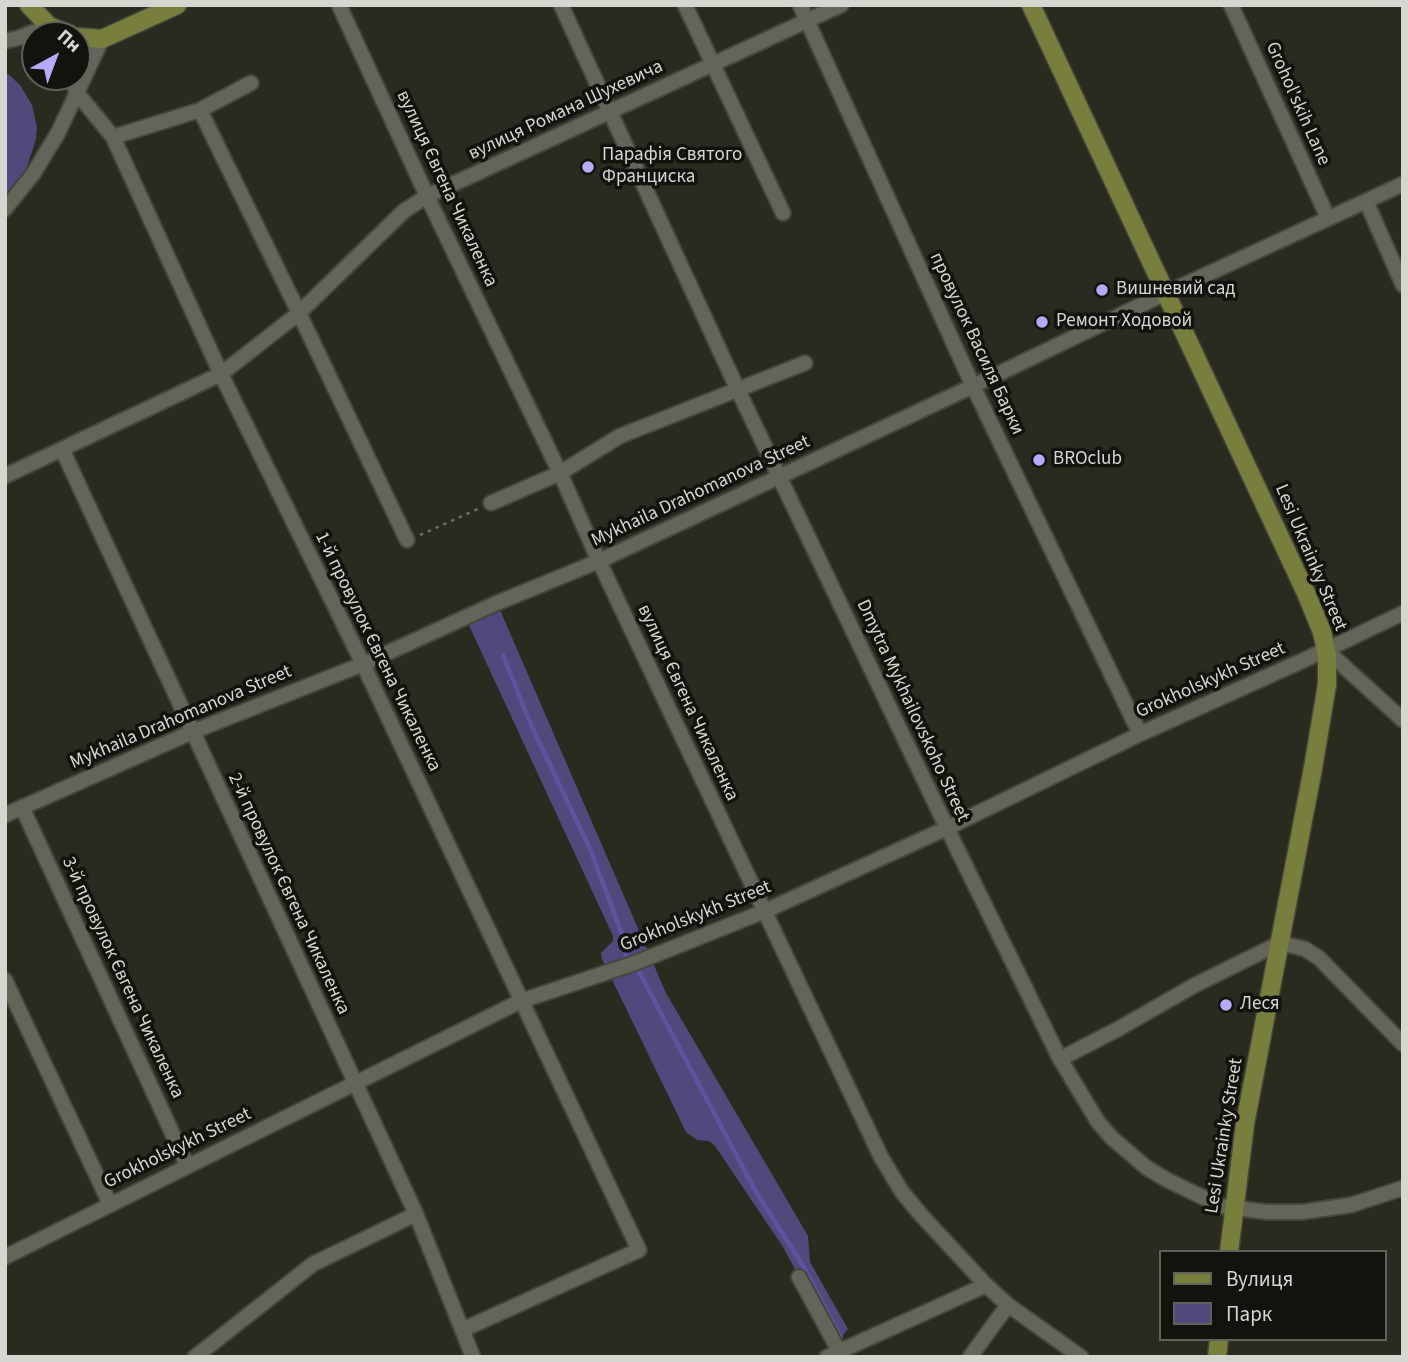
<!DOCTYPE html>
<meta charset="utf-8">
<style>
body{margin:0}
#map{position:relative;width:1408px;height:1362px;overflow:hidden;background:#292b1f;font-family:"Source Sans 3",sans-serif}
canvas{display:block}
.frame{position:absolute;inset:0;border:7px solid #d5d6cf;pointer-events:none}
.legend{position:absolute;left:1159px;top:1250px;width:228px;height:91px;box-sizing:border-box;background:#12130d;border:2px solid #60615b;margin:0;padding:9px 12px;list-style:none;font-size:21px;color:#d5d6cf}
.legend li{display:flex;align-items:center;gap:14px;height:35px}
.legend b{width:35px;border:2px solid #60615b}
.north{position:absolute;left:21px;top:21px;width:70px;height:70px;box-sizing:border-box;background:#12130d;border:2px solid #60615b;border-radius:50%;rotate:41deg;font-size:19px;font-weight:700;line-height:28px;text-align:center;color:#d5d6cf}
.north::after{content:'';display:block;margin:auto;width:24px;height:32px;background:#b6abf8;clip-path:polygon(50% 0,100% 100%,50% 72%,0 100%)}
</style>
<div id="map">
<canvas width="1408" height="1362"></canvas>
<div class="frame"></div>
<ul class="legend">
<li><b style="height:9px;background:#787e3c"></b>Вулиця</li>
<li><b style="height:19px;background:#51497b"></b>Парк</li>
</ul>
<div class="north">Пн</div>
</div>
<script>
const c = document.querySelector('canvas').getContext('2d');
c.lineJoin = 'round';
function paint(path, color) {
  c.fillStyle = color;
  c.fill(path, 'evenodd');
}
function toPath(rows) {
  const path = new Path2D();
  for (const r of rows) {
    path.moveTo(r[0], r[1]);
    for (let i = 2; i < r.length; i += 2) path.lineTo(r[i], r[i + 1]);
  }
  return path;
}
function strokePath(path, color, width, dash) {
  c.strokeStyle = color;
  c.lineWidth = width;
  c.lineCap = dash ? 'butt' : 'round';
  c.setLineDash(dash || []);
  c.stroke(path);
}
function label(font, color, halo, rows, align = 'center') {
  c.font = font + ' "Source Sans 3",sans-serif';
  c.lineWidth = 7;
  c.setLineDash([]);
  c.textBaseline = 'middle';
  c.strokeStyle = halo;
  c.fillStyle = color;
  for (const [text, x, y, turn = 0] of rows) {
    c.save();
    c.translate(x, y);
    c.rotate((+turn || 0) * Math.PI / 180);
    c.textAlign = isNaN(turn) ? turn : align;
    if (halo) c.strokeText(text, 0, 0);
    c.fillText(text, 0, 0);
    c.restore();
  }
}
const green = toPath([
 [5,71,20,85,32,105,37,127,36,139,18,195,5,209],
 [497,603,666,993,808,1236,810,1262,848,1329,841,1338,849,1357,842,1357,783,1247,715,1146,709,1141,697,1140,686,1132,602,959,601,953,613,941,613,936,466,619]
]);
const stream = toPath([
 [503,655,531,725,591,851,623,937,626,955],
 [637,968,756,1192,802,1264,841,1338],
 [848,1356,849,1357]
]);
const path = toPath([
 [420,535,478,509]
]);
const minor = toPath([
 [339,5,427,196,560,473,599,561,881,1157,902,1192,922,1216,986,1285,1008,1305,1081,1357],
 [561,5,737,388,947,828,1060,1059,1098,1122,1112,1138,1147,1168,1167,1180,1221,1206,1266,1212,1302,1212,1351,1205,1403,1188],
 [685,5,783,213],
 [800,5,973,386,1140,734],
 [1231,5,1328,218],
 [5,41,18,38,49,26,53,34],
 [71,77,77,93,113,137,221,374,363,664,639,1250,462,1330],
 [200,110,251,83],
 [113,137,200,110,299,313,407,540],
 [1366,201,1403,285],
 [5,209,33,174,58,133,102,39],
 [62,449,416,1214,473,1357],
 [5,476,221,374,299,313,404,211,427,196,841,5],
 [491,503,560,473,620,436,805,363],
 [1326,650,1403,720],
 [22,807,187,1165],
 [5,815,192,732,363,664,497,603,599,561,973,386,1164,294,1403,184],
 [5,980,110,1204],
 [1060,1059,1118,1029,1195,985,1280,943,1305,949,1319,958,1403,1044],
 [5,1257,521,1001,635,963,765,911,947,828,1140,734,1326,650,1403,613],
 [799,1277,839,1351],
 [195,1357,313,1264,416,1214],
 [827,1357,986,1285],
 [970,1357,1008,1305]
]);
const major = toPath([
 [29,5,49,26,71,35],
 [1031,5,1306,593,1322,632,1327,655,1327,685,1313,768,1245,1124,1229,1252],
 [77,37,102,39,177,5],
 [1217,1357,1219,1339]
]);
const markers = [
 [588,167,7,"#b6abf8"],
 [1102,290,7,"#b6abf8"],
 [1042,322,7,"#b6abf8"],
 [1039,460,7,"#b6abf8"],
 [1226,1005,7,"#b6abf8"]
];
const streetNames = [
 ["Grohol'skih Lane",1297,104,66],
 ["вулиця Романа Шухевича",566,111,-25],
 ["вулиця Євгена Чикаленка",446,189,65],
 ["провулок Василя Барки",976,344,65],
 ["Mykhaila Drahomanova Street",701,492,-25],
 ["Lesi Ukrainky Street",1310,558,67],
 ["1-й провулок Євгена Чикаленка",377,652,64],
 ["Grokholskykh Street",1211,681,-24],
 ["вулиця Євгена Чикаленка",687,703,65],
 ["Dmytra Mykhailovskoho Street",912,711,65],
 ["Mykhaila Drahomanova Street",181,718,-23],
 ["2-й провулок Євгена Чикаленка",288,894,65],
 ["Grokholskykh Street",696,917,-22],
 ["3-й провулок Євгена Чикаленка",122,978,65],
 ["Lesi Ukrainky Street",1225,1136,-81],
 ["Grokholskykh Street",178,1149,-26]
];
const poiNames = [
 ["Парафія Святого",602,156],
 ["Франциска",602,178],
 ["Вишневий сад",1116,290],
 ["Ремонт Ходовой",1056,322],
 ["BROclub",1053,460],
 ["Леся",1240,1005]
];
paint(green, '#51497b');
strokePath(stream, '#6151a1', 4.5);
strokePath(minor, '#45463c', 18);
strokePath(major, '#45463c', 21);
strokePath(path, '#6b6c62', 2.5, [3.5, 5]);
strokePath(minor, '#636558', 14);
strokePath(major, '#787e3c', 18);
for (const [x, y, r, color] of markers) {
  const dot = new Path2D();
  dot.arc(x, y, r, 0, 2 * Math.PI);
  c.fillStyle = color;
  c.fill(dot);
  strokePath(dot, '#12130d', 2.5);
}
label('19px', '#d5d6cf', '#12130d', streetNames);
label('19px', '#d5d6cf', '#12130d', poiNames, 'left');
</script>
